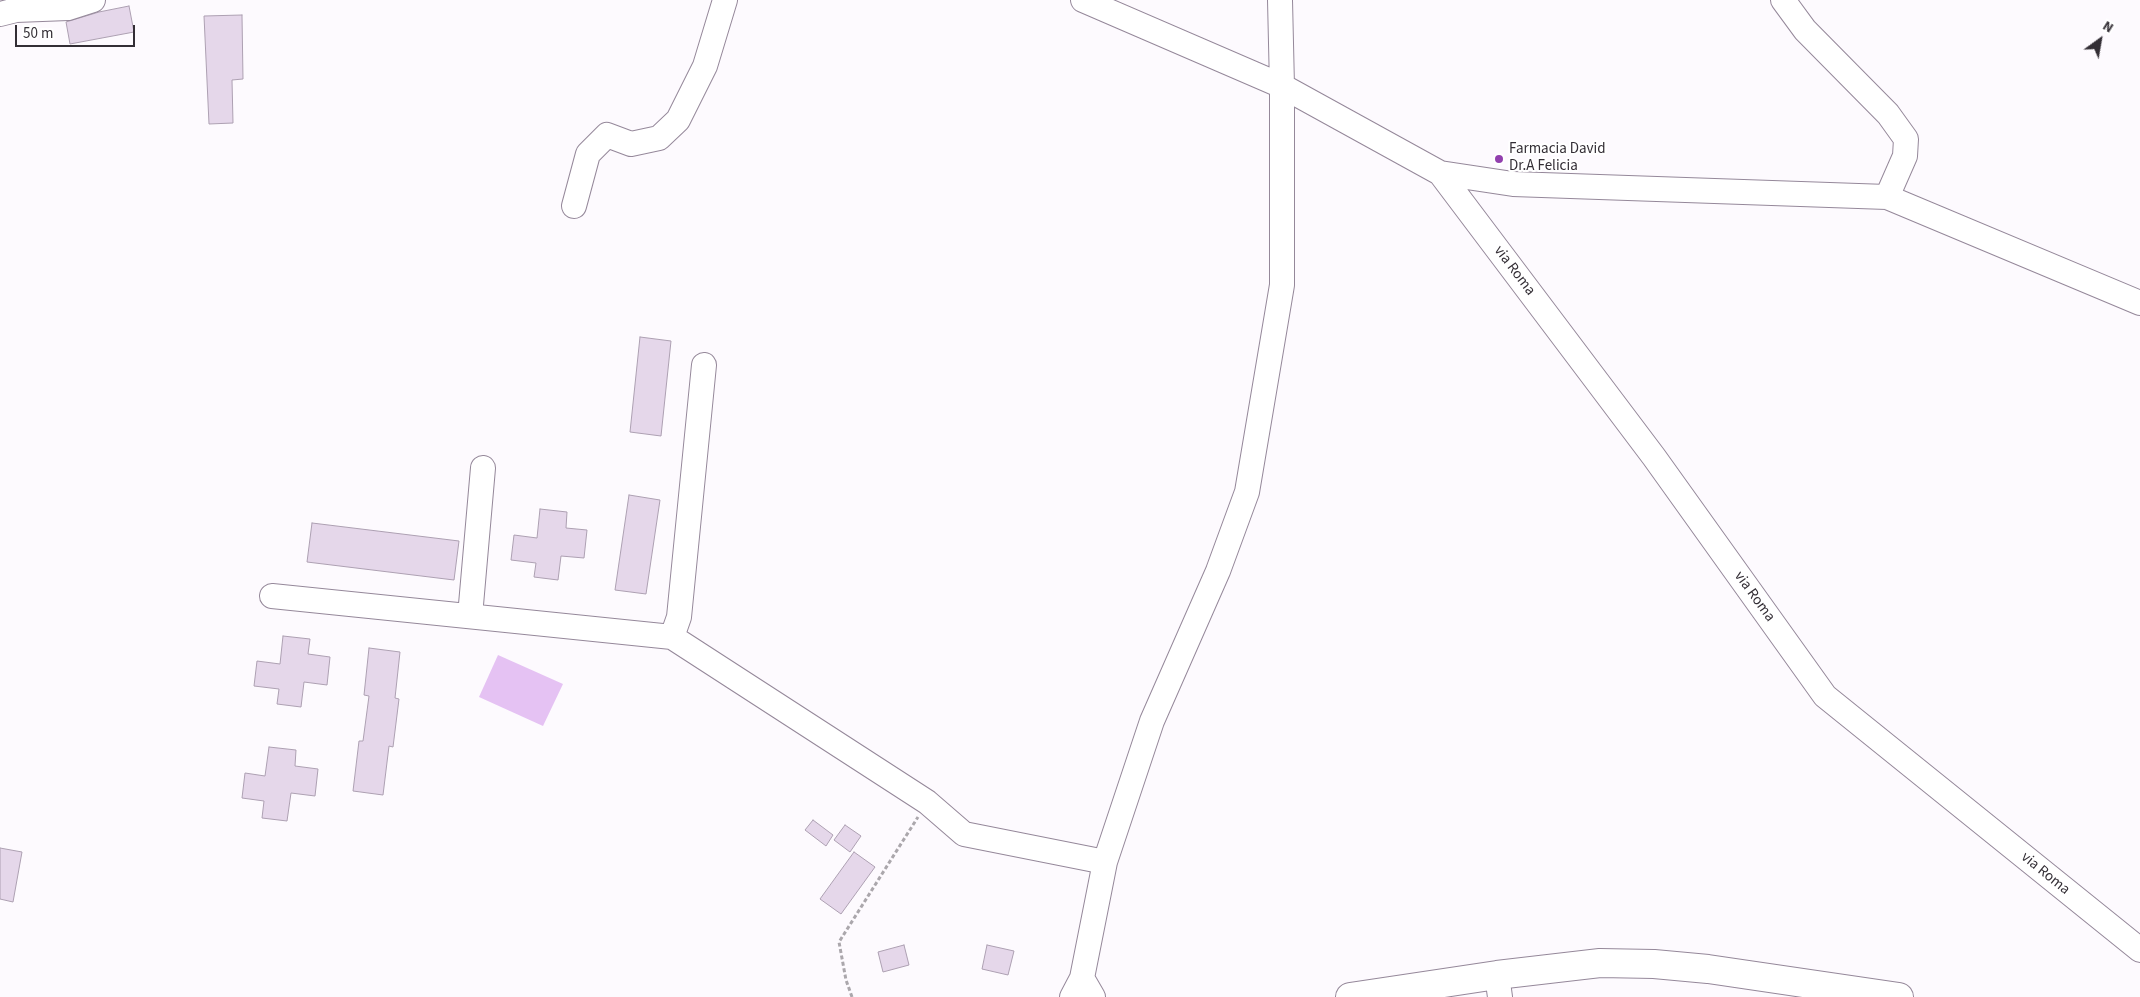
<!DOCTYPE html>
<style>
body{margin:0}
#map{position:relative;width:2140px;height:997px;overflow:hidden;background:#fdfafe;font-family:"Source Sans 3",sans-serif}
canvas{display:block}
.north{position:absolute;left:2075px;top:15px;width:50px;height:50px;-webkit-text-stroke:4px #fff;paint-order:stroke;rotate:32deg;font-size:14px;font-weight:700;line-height:20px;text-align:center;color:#332e35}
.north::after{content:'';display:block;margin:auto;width:18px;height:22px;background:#332e35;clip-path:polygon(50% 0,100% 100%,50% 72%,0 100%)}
.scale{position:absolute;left:15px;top:25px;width:120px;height:22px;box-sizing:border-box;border:2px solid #332e35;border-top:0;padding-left:6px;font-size:15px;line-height:18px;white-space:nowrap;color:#332e35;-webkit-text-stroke:4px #fff;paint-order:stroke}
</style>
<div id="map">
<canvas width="2140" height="997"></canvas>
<div class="north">N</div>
<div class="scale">50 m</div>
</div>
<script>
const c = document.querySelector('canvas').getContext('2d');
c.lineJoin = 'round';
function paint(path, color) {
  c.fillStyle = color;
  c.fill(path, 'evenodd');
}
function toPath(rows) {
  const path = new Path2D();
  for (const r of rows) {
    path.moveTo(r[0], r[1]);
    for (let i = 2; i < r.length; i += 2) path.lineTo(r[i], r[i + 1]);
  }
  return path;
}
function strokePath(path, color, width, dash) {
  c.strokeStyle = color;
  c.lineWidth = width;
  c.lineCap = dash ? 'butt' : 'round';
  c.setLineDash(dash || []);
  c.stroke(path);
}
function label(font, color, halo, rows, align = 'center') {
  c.font = font + ' "Source Sans 3",sans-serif';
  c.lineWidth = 4;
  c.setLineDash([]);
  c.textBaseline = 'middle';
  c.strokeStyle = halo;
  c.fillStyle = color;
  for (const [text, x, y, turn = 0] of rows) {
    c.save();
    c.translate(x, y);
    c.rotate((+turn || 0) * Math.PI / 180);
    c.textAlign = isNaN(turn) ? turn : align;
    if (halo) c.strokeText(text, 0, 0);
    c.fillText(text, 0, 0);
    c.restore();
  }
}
const green = toPath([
 [498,655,563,684,543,726,479,697]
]);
const building = toPath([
 [129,6,134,32,70,44,66,22,99,12,129,6],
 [242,15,243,79,232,80,233,123,209,124,204,16,242,15],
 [640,337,671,341,661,436,630,432,640,337],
 [629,495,660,500,646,594,615,590,629,495],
 [540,509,567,512,566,528,587,530,584,558,561,556,558,580,534,577,536,563,511,560,514,535,537,538,540,509],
 [312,523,459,541,454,580,307,562,312,523],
 [283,636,310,639,308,654,330,657,327,685,304,682,301,707,277,704,279,689,254,686,257,661,280,664,283,636],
 [369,648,400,652,395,698,399,699,393,747,389,746,383,795,353,791,359,741,363,741,369,696,364,695,369,648],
 [269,747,296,750,295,766,318,769,315,796,291,793,287,821,262,818,264,801,242,798,245,773,265,776,269,747],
 [813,820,833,835,826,846,805,830,813,820],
 [845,825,861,836,850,852,834,840,845,825],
 [0,848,22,852,13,902,0,899,0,848],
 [854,852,875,867,841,914,820,899,854,852],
 [904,945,909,965,883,972,878,952,904,945],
 [987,945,1014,951,1008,975,982,969,987,945]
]);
const path = toPath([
 [852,997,846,980,839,942,918,817]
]);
const minor = toPath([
 [1083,0,1282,86,1440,173,1513,184,1887,197,2140,303],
 [1783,0,1805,30,1888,114,1906,139,1905,156,1887,197],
 [0,14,16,10,68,8,93,0],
 [1440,173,1654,457,1825,696,2140,950],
 [574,206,588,154,607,135,631,144,659,138,678,120,705,66,725,0],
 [272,596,672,637,927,802,964,834,1105,862],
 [470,616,483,468],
 [672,637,679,617,704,365],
 [1497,975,1500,997],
 [1082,978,1105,862,1152,721,1218,571,1247,492,1282,285,1282,86,1280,0],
 [1072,997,1082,978,1093,997]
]);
const major = toPath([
 [1350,997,1497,975,1600,963,1654,964,1708,969,1899,997]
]);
const markers = [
 [1499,159,5,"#923fae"]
];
const poiNames = [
 ["Farmacia David",1509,150],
 ["Dr.A Felicia",1509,167]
];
const streetNames = [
 ["via Roma",1514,271,53],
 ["via Roma",1754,597,54],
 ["via Roma",2045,874,39]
];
paint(green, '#e5c2f3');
paint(building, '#e5d7ea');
strokePath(building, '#ada0b2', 1);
strokePath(minor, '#95889a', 26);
strokePath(major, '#95889a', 30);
strokePath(path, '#aba7ac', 3, [4, 2.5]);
strokePath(minor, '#fff', 24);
strokePath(major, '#fff', 28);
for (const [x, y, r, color] of markers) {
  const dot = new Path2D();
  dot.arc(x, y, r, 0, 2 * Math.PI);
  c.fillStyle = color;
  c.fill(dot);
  strokePath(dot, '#fff', 2);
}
label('15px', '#332e35', '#fff', poiNames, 'left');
label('15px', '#332e35', '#fff', streetNames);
</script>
